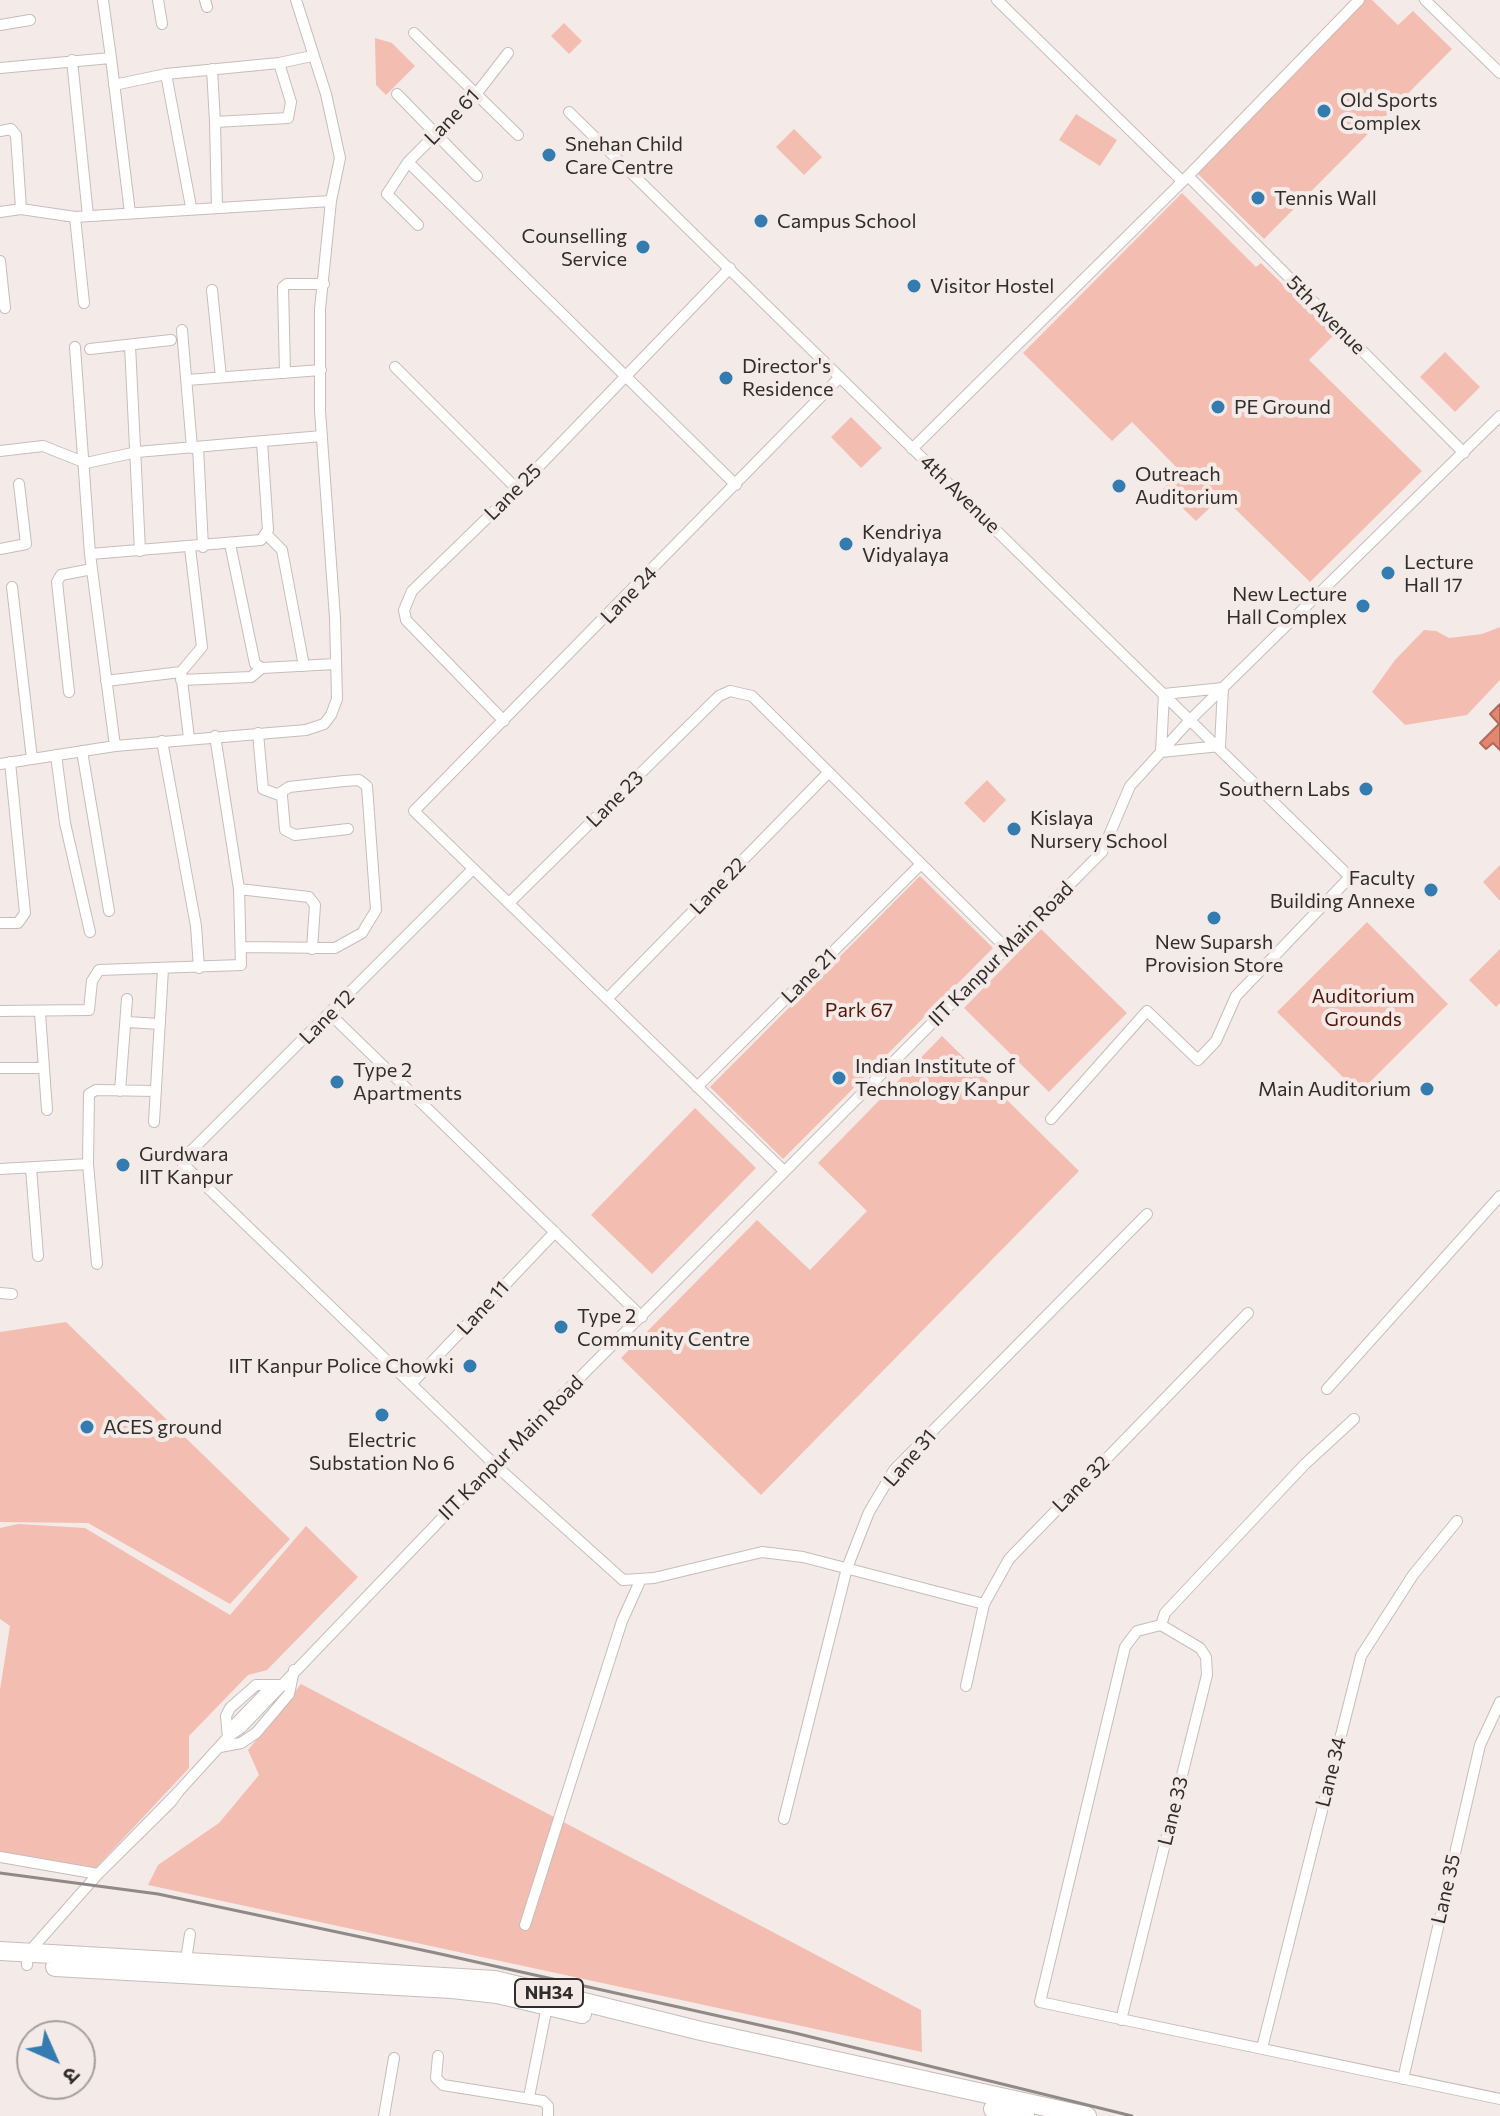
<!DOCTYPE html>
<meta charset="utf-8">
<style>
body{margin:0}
#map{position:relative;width:1500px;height:2116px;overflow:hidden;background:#f4ebe9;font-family:Commissioner,"Noto Sans Devanagari",sans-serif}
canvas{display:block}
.north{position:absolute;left:16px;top:2020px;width:80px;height:80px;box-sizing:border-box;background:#f4ebe9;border:2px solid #a69f9d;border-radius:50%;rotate:135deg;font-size:22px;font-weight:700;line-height:32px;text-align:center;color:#302d2c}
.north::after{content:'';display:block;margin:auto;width:28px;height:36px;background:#347cb0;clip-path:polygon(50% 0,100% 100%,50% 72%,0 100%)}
</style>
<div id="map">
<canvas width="1500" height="2116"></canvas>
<div class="north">उ</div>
</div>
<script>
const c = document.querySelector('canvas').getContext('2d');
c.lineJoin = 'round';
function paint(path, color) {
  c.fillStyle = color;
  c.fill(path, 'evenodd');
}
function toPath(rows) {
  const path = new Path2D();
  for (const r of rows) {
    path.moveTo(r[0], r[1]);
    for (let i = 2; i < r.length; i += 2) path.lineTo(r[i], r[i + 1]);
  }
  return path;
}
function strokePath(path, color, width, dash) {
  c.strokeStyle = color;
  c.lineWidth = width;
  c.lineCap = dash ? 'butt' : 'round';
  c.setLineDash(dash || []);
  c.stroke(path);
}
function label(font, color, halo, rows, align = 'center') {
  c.font = font + ' Commissioner,sans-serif';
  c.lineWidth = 8;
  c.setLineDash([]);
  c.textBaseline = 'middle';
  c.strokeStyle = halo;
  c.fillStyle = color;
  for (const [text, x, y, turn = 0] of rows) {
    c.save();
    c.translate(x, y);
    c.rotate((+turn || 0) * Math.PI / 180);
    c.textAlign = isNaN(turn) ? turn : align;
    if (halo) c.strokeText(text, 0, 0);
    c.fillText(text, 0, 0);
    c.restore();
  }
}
const green = toPath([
 [1365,0,1372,0,1398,25,1413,11,1452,49,1264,239,1197,173],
 [564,23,582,41,569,54,551,36],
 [375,38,392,43,415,66,386,95,376,85],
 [1076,114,1117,140,1100,166,1059,140],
 [794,129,822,157,804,175,776,147],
 [1182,193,1256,267,1261,263,1334,335,1309,360,1422,471,1310,582,1222,496,1196,521,1163,489,1180,471,1132,422,1112,441,1023,353],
 [1445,352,1480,387,1455,412,1420,377],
 [851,417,882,448,861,468,831,437],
 [1500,627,1500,680,1467,715,1405,725,1372,692,1395,660,1424,630,1436,631,1449,638,1482,634],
 [987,780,1006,800,984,823,964,803],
 [1500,865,1500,901,1483,882],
 [920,876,993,948,783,1159,710,1087],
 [1367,922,1448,1004,1359,1093,1277,1012],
 [1041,929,1127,1013,1049,1092,964,1008],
 [1500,949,1500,1003,1496,1007,1469,980],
 [942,1036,1079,1171,761,1495,621,1358,757,1220,810,1270,867,1211,818,1163],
 [695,1108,756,1168,652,1274,591,1215],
 [66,1322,290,1539,230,1604,88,1523,0,1522,0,1332],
 [18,1524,85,1528,230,1615,306,1526,358,1577,267,1670,248,1675,189,1736,189,1768,91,1873,0,1855,0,1690,10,1626,0,1619,0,1528],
 [301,1684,921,2010,922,2052,148,1885,158,1865,219,1823,259,1775,248,1750]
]);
const water = toPath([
 [1500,704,1500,750,1493,743,1486,749,1480,743,1499,724,1490,714,1500,704]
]);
const street = toPath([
 [103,0,111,58],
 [158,0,162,24],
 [205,0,207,7],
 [997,0,1181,180],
 [1425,0,1500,73],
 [0,25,30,20],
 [414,33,518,135],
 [508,53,477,93,408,162,736,485],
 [72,60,88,216],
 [0,68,111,58,130,213],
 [212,69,215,122],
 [166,74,191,207],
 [114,85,166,74,279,63,312,56],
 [397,94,477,176],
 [569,112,1350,877,1236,996,1216,1041,1198,1060,1147,1011,1051,1119],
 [0,131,11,129,16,135,21,209],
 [408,162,387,194,418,225],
 [1188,176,1464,453],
 [217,208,215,122,288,118,291,102,279,63],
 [0,212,21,209,75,217,331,201],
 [75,217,84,303],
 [0,261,5,308],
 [212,290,221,377],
 [182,330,192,448],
 [130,345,140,551],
 [75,347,90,554,261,540,268,530,262,442],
 [90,349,171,340],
 [395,367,517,489],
 [285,373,283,287,287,284,324,284],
 [187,380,321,370],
 [198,447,203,547],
 [912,449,1188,176,1359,0],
 [0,451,43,446,86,463,137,452,322,436],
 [266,534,282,550,304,666],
 [230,544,255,664,262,668,335,664],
 [0,549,26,544,19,484],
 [90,554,115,746],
 [12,587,32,759],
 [181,680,251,677,262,668],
 [106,681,181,672],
 [69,692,57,582,61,575,92,569],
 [504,721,406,620,404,610,412,591,517,489,730,268],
 [258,733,263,789,282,796,285,830,295,835,348,829],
 [189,738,181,672,202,647,190,548],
 [162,741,196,926,199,968],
 [1220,746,1223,688],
 [82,751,109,911],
 [1161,752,1164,694,1223,688],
 [1161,752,1220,746],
 [56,755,65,823,90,932],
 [0,764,115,746,306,730,324,724,331,715,337,699,335,618,320,411,320,309,331,201,340,158,326,94,296,0],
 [473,869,186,1156,183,1164,494,1464,623,1580,654,1578,762,1552,803,1557,984,1604],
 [239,889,309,897,315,905,312,949],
 [510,902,719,696,730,691,752,696,1006,948],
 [0,923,18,923,25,913,10,762],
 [242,947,335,948,362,933,376,910,367,786,359,780,344,781,289,787,280,793],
 [607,999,828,773],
 [0,1011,89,1010,92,981,99,970,241,965,239,889,215,736],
 [40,1013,47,1110],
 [330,1014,642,1317],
 [127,1022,160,1024],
 [0,1068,44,1068],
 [697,1087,921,864],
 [120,1091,127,999],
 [154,1122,163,969],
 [88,1164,89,1094,96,1090,156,1091],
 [31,1168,38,1256],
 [0,1169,88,1164,97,1264],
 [784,1171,414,811,840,377],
 [0,1293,12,1294],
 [411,1384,555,1232],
 [1327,1389,1500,1196],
 [1354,1419,1305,1464,1165,1613,1161,1625,1137,1631,1125,1647,1040,2002,1500,2099],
 [280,1685,268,1690,236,1723,228,1737,241,1728,494,1464,1102,852,1130,786,1191,719,1500,416],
 [966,1686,984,1604,1009,1559,1248,1313],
 [220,1747,241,1743,256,1733,289,1694,294,1670],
 [179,1791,228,1737,226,1716,230,1708,256,1685,278,1685],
 [784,1819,847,1568,869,1512,894,1470,1147,1214],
 [0,1857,98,1874],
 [525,1925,622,1621,641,1579],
 [186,1960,190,1934],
 [27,1965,28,1953,98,1874,171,1802,179,1791,102,1870],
 [1121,2020,1207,1675,1206,1657,1200,1648,1161,1625],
 [1262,2048,1361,1656,1413,1575,1457,1521],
 [438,2056,436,2078,443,2085,543,2101,548,2106,548,2116],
 [1403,2079,1480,1745,1500,1702],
 [529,2097,547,2006],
 [384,2116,394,2058]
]);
const highway = toPath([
 [0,1951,495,1980,701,2031,1087,2116],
 [55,1967,452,1989,497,1994,582,2014],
 [993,2109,1025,2116]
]);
const rail = toPath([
 [0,1873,158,1894,436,1953,795,2033,1132,2116]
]);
const markers = [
 [1324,111,8,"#347cb0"],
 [549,155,8,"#347cb0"],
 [1258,198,8,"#347cb0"],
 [761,221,8,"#347cb0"],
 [643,247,8,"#347cb0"],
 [914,286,8,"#347cb0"],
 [726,378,8,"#347cb0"],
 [1218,407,8,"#347cb0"],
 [1119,486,8,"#347cb0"],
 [846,544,8,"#347cb0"],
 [1388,573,8,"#347cb0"],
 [1363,606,8,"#347cb0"],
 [1366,789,8,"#347cb0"],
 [1014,829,8,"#347cb0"],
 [1431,890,8,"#347cb0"],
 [1214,918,8,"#347cb0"],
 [839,1078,8,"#347cb0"],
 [337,1082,8,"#347cb0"],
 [1427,1089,8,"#347cb0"],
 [123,1165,8,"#347cb0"],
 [561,1327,8,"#347cb0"],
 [470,1366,8,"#347cb0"],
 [382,1415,8,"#347cb0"],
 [87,1427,8,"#347cb0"]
];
const shields = [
 [549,1993,68]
];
const shieldNames = [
 ["NH34",549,1993]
];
const poiNames = [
 ["Old Sports",1340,100],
 ["Complex",1340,123],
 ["Snehan Child",565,144],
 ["Care Centre",565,167],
 ["Tennis Wall",1274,198],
 ["Campus School",777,221],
 ["Counselling",627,236,"right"],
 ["Service",627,259,"right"],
 ["Visitor Hostel",930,286],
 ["Director's",742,366],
 ["Residence",742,389],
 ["PE Ground",1234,407],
 ["Outreach",1135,474],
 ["Auditorium",1135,497],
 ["Kendriya",862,532],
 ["Vidyalaya",862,555],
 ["Lecture",1404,562],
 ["Hall 17",1404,585],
 ["New Lecture",1347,594,"right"],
 ["Hall Complex",1347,617,"right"],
 ["Southern Labs",1350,789,"right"],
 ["Kislaya",1030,818],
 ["Nursery School",1030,841],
 ["Faculty",1415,878,"right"],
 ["Building Annexe",1415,901,"right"],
 ["New Suparsh",1214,942,"center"],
 ["Provision Store",1214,965,"center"],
 ["Indian Institute of",855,1066],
 ["Technology Kanpur",855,1089],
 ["Type 2",353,1070],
 ["Apartments",353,1093],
 ["Main Auditorium",1411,1089,"right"],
 ["Gurdwara",139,1154],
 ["IIT Kanpur",139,1177],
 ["Type 2",577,1316],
 ["Community Centre",577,1339],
 ["IIT Kanpur Police Chowki",454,1366,"right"],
 ["ACES ground",103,1427],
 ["Electric",382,1440,"center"],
 ["Substation No 6",382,1463,"center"]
];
const streetNames = [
 ["Lane 61",452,117,-46],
 ["5th Avenue",1326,315,45],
 ["Lane 25",513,492,-45],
 ["4th Avenue",960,494,44],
 ["Lane 24",629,595,-46],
 ["Lane 23",615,799,-45],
 ["Lane 22",718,886,-46],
 ["IIT Kanpur Main Road",1001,954,-45],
 ["Lane 21",809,976,-45],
 ["Lane 12",327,1017,-45],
 ["Lane 11",483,1308,-47],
 ["IIT Kanpur Main Road",511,1448,-45],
 ["Lane 31",910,1458,-49],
 ["Lane 32",1081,1484,-45],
 ["Lane 34",1331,1772,-76],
 ["Lane 33",1173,1811,-76],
 ["Lane 35",1446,1889,-77]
];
const parkNames = [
 ["Auditorium",1363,996],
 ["Grounds",1363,1019],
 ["Park 67",859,1010]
];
paint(green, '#f3bdb1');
paint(water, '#e48570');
strokePath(water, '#ae6b5c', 2);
strokePath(street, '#c6bdbb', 12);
strokePath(highway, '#c6bdbb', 20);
strokePath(street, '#fff', 10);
strokePath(highway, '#fff', 18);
strokePath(rail, '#8f8988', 3);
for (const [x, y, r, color] of markers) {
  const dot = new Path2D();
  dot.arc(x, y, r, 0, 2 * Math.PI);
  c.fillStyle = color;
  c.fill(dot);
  strokePath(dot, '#f4ebe9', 3);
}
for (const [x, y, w] of shields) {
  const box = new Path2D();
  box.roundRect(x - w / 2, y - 14, w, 28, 6);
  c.fillStyle = '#f4ebe9';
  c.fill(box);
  strokePath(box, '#302d2c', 2);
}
label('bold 18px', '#302d2c', null, shieldNames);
label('20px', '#302d2c', '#f4ebe9', poiNames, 'left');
label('20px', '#302d2c', '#f4ebe9', streetNames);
label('20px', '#52160a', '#f4ebe9', parkNames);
</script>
